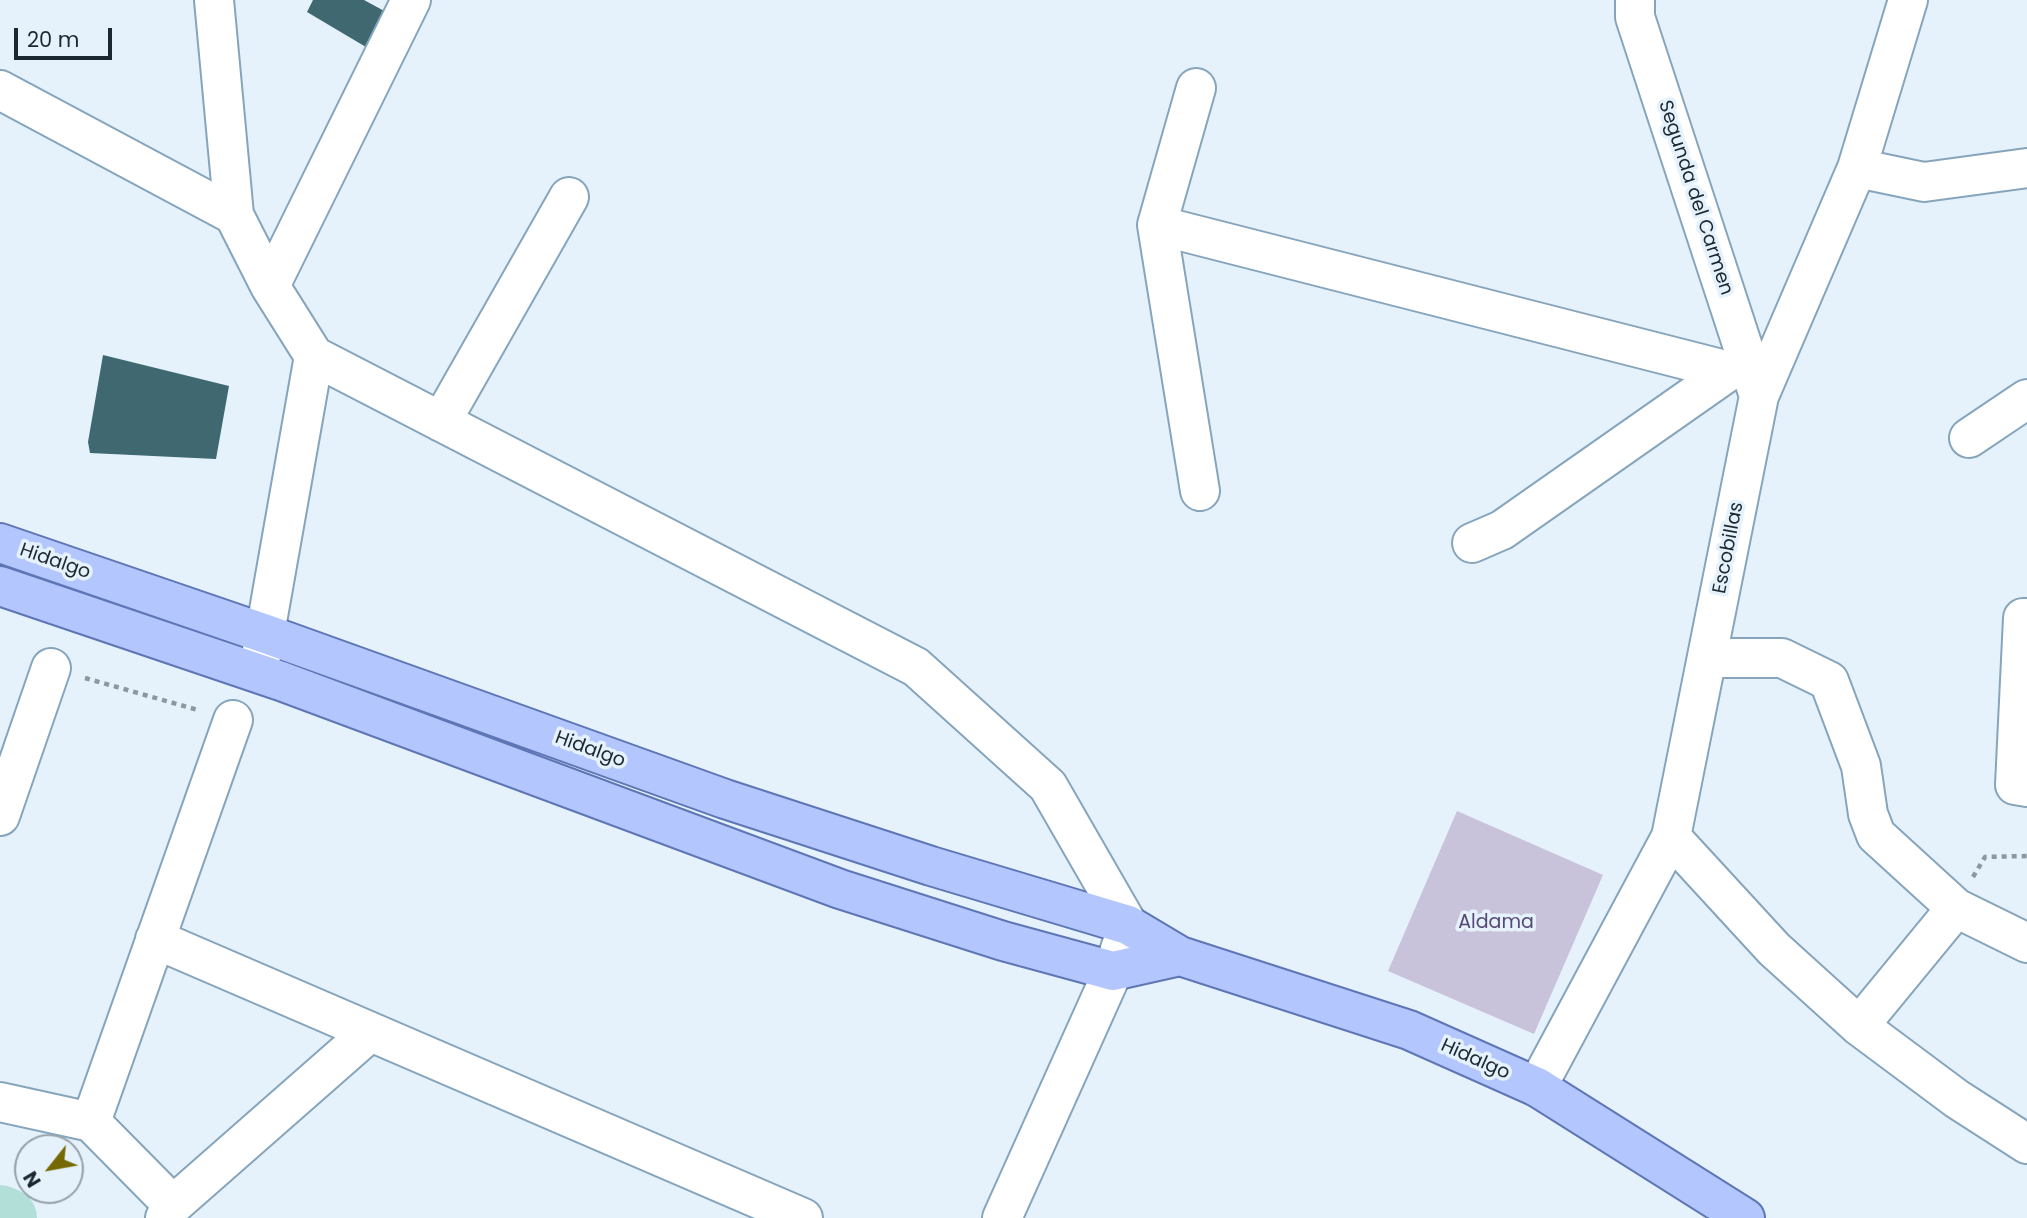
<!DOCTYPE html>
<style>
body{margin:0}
#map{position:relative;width:2027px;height:1218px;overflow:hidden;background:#e5f2fc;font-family:Poppins,sans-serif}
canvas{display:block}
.north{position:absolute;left:14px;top:1134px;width:70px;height:70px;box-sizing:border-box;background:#e5f2fc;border:2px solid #95a1ab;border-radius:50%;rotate:239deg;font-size:19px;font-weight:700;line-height:28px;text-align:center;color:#1c2831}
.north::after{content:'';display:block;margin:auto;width:24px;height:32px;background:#766800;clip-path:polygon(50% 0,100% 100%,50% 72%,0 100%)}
.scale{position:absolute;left:14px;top:28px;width:98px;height:32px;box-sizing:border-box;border:4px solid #1c2831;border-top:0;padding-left:9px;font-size:21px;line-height:24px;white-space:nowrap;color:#1c2831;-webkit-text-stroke:5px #e5f2fc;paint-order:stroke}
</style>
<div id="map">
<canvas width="2027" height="1218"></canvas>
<div class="north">N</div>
<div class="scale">20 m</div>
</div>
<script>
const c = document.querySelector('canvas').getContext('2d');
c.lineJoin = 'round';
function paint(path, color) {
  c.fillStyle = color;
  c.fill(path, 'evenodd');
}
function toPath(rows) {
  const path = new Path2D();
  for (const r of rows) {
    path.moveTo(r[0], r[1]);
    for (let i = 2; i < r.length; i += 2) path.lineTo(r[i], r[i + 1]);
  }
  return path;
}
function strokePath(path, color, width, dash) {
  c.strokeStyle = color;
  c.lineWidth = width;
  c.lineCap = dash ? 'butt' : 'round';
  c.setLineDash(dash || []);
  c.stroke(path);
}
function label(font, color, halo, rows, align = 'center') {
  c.font = font + ' Poppins,sans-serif';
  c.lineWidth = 7;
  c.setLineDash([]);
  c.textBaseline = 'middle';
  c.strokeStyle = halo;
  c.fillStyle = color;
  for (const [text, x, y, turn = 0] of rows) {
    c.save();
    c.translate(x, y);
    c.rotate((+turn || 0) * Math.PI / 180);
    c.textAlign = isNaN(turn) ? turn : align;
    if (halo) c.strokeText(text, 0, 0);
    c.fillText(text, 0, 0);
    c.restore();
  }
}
const green = toPath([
 [1457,811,1603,875,1534,1034,1388,971]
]);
const river = toPath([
 [0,1215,7,1218]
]);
const building = toPath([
 [313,0,364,0,388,13,371,50,307,12],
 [103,355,229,386,216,459,90,453,88,442]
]);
const path = toPath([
 [85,678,198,710],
 [1973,877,1985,857,2027,856]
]);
const minor = toPath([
 [214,0,234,215,270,286,314,356,916,667,1048,786,1128,925,1113,971,1002,1218],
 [1635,0,1635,17,1759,396],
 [1196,88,1157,225,1200,491],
 [0,90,234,215],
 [1857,168,1924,182,2027,168],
 [1157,225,1729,371],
 [270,286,411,0],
 [441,422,569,197],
 [1969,438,2027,399],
 [1472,543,1502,530,1729,371,1743,363],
 [2027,618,2023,618,2015,785,2027,787],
 [1707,658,1782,658,1829,681,1861,766,1868,814,1876,835,1956,908,1859,1026],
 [259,667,314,356],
 [0,816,51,668],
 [1671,837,1774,949,1859,1026,1957,1099,2027,1144],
 [1956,908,2027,943],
 [155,939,803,1218],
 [1537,1087,1671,837,1759,396,1857,168,1908,0],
 [0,1102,91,1122,173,1205],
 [91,1122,233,720],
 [165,1218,173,1205,370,1032]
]);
const major = toPath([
 [0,543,266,634,725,799,931,866,1128,925,1180,956,1409,1030,1537,1087,1745,1218],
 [0,586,281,681,840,889,1003,941,1113,971,1180,956]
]);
const streetNames = [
 ["Segunda del Carmen",1695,198,72],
 ["Escobillas",1729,548,-79],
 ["Hidalgo",55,562,19],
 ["Hidalgo",590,750,20],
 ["Hidalgo",1475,1060,24]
];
const parkNames = [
 ["Aldama",1496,923]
];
paint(green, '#c8c2da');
strokePath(river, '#b2e0d9', 60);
paint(building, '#3f6871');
strokePath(minor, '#86a5bc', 42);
strokePath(major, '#5e76b5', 42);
strokePath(path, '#8b98a1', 4.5, [5, 5]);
strokePath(minor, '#fff', 38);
strokePath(major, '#b3c6fd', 38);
label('19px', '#1c2831', '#e5f2fc', streetNames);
label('19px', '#564878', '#e5f2fc', parkNames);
</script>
